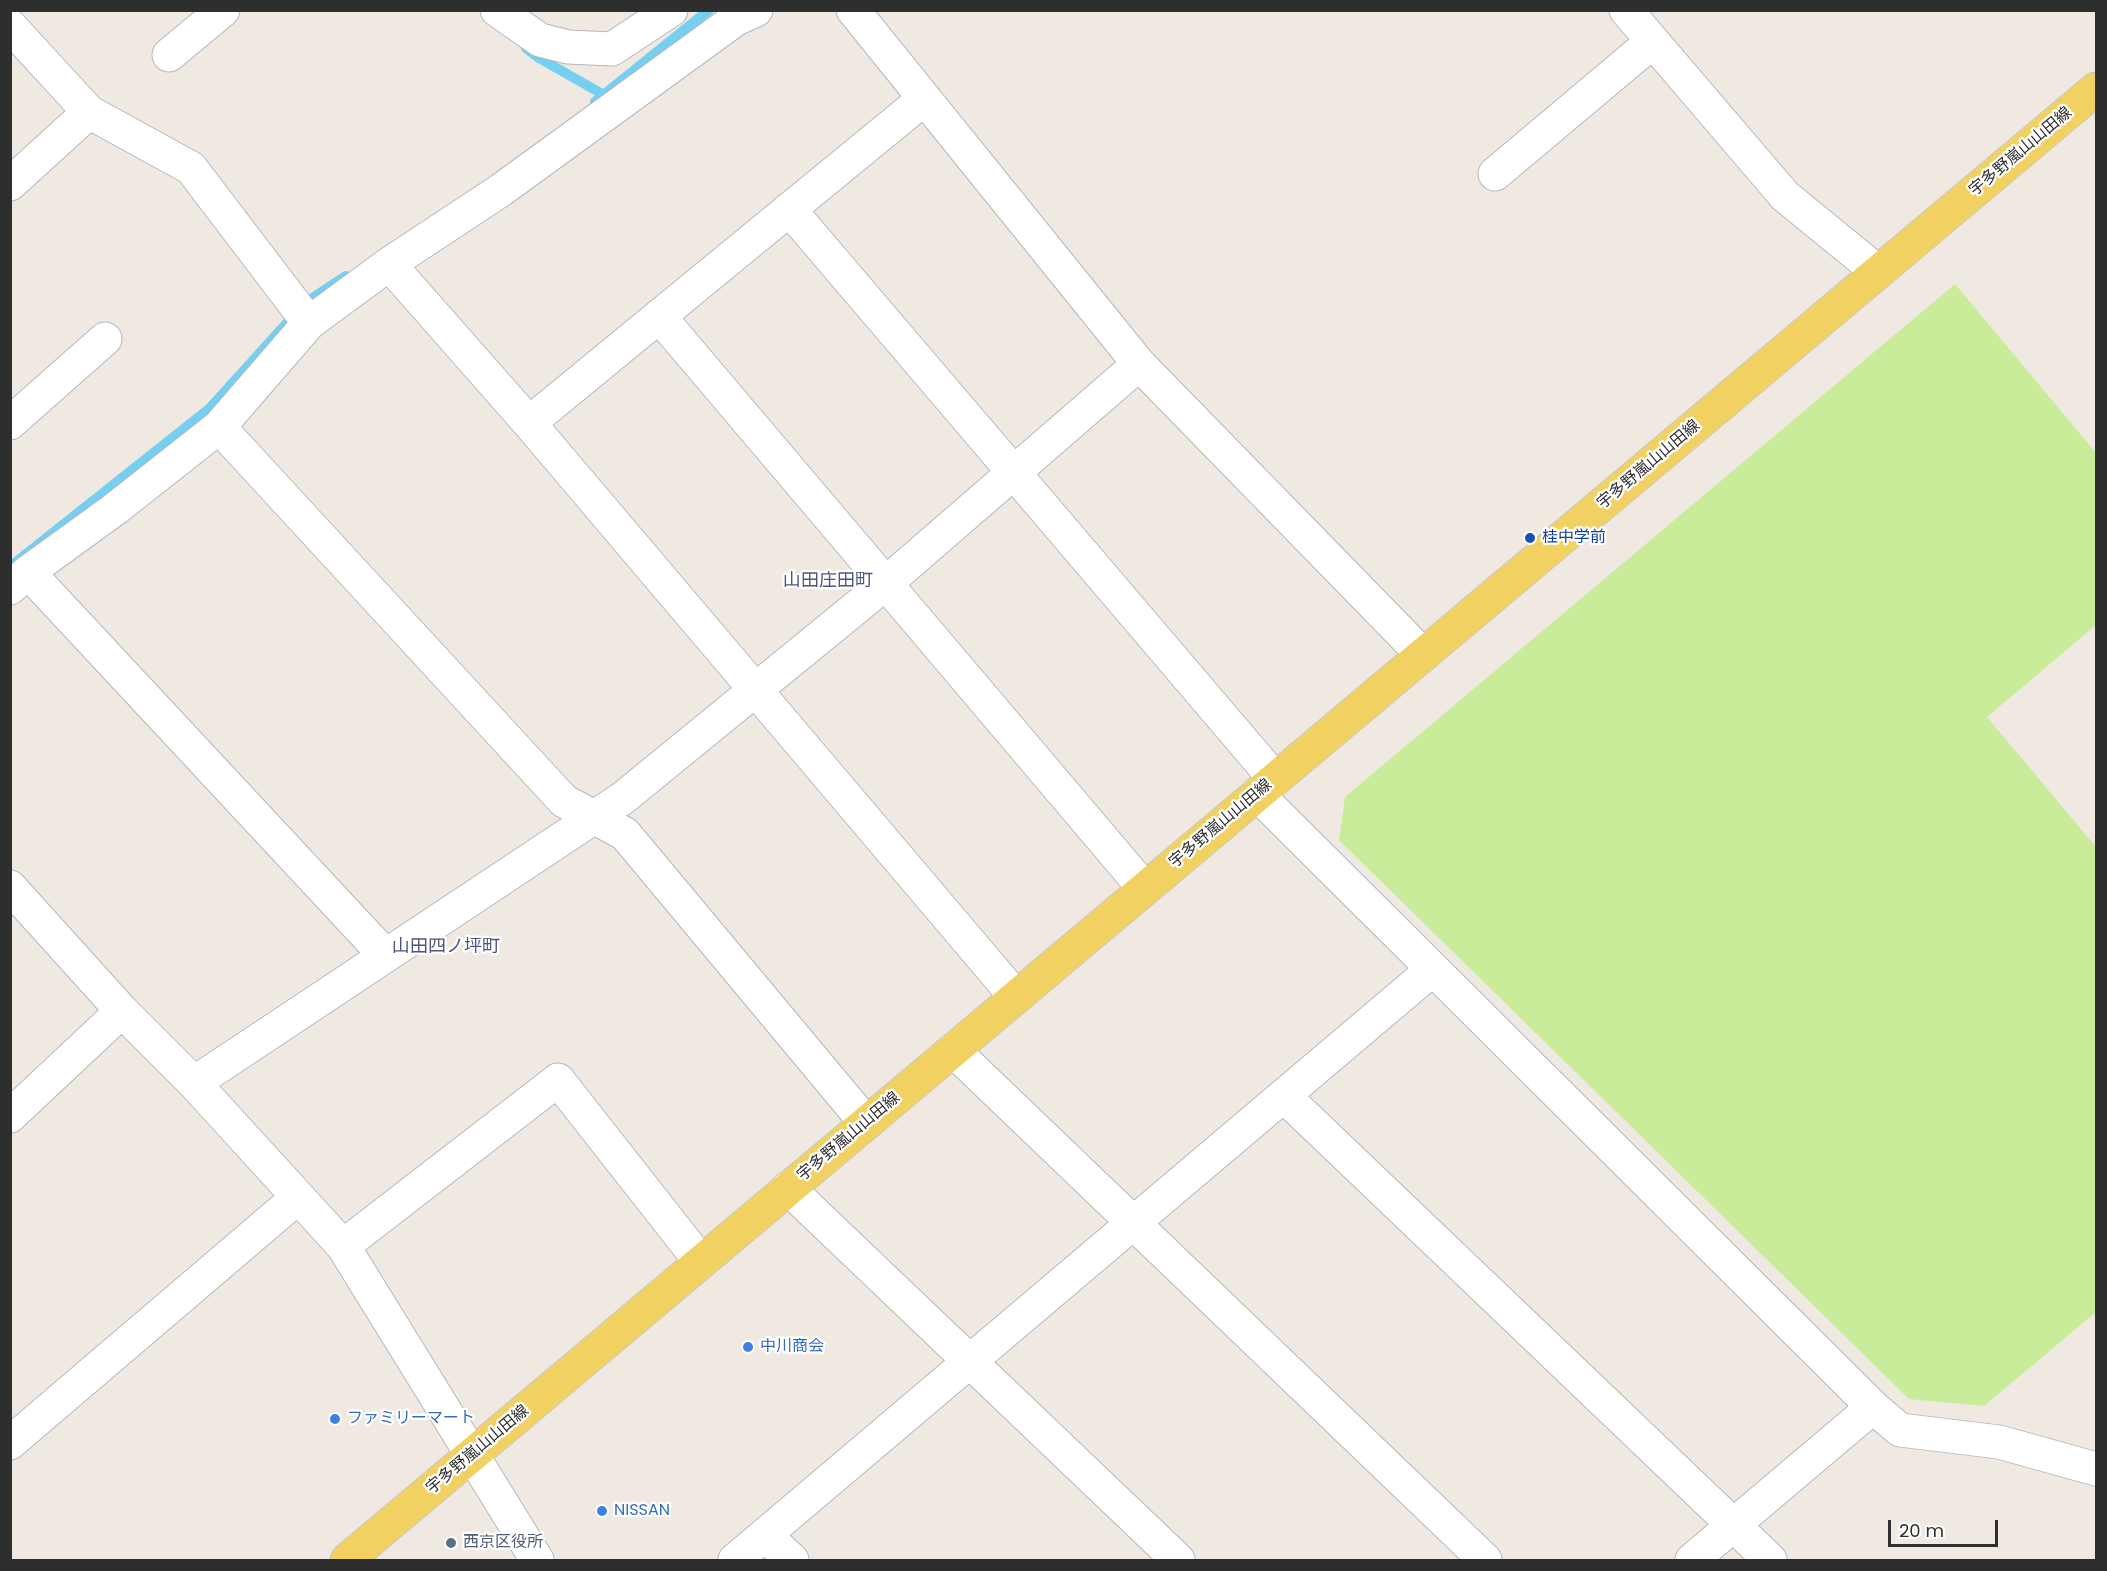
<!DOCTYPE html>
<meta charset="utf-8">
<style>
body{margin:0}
#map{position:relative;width:2107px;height:1571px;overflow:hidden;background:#efe9e1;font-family:Poppins,sans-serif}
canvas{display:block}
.frame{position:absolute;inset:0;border:12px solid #2e2e2e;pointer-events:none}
.scale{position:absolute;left:1888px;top:1520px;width:110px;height:27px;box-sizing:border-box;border:3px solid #2e2e2e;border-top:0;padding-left:8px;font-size:18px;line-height:21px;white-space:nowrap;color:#2e2e2e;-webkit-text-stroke:4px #fff;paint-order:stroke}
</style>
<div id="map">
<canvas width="2107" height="1571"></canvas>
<div class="frame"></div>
<div class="scale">20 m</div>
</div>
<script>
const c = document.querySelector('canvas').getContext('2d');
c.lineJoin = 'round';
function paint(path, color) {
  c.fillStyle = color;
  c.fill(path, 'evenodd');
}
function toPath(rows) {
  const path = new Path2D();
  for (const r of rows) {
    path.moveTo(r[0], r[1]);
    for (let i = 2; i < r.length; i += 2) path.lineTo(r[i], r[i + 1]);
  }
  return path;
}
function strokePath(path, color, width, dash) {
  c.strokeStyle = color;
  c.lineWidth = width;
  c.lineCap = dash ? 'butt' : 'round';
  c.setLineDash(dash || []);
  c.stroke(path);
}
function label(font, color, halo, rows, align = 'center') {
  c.font = font + ' Poppins,"Noto Sans JP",sans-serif';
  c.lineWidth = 4.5;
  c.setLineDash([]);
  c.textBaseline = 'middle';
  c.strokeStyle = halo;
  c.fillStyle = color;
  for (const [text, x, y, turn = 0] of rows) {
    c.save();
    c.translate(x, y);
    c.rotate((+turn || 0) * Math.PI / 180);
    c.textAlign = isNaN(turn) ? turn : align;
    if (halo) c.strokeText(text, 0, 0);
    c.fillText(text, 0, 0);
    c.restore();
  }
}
const pitch = toPath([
 [1955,284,2096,453,2096,625,1987,717,2096,847,2096,1312,1984,1406,1909,1399,1339,840,1345,797]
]);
const stream = toPath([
 [526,48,539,58,604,95],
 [595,102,709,10],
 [15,563,209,409,305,303,346,276]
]);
const minor = toPath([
 [497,10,540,40,568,47,612,49,671,10],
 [853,10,1139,364,1423,655],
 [1626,10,1785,196,1878,272],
 [10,26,89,112,191,168,309,323],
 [169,55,223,10],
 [1495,174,1652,42],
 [10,184,89,112],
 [789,209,1275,779],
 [389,264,529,423,1016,997],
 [659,316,1144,888],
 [10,423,105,339],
 [529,423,924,99],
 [219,427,564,801,625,834,866,1123],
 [28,572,385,955],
 [10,588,28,572,115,509,219,427,309,323,389,264,501,190,736,19,756,10],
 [1257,794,1873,1407,1900,1430,1999,1442,2096,1469],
 [10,887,122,1011,194,1083,343,1246,537,1560],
 [953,1050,1485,1560],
 [194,1083,623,798,885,584,1139,364],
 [1284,1096,1770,1560],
 [10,1116,122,1011],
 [788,1188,1178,1560],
 [343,1246,558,1080,701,1262],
 [10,1443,297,1198],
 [765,1535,792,1560],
 [735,1560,1432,970],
 [1692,1560,1873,1407]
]);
const major = toPath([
 [347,1560,2096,89]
]);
const markers = [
 [1530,538,6,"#1a4fb4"],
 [748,1347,6,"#3f7fe0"],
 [335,1419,6,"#3f7fe0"],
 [602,1511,6,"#3f7fe0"],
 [451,1543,6,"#5c6f8a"]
];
const streetNames = [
 ["宇多野嵐山山田線",2021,152,-40],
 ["宇多野嵐山山田線",1649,465,-40],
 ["宇多野嵐山山田線",1221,824,-40],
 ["宇多野嵐山山田線",849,1137,-40],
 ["宇多野嵐山山田線",478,1450,-40]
];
const transitNames = [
 ["桂中学前",1542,538]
];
const shopNames = [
 ["中川商会",760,1347],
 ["ファミリーマート",347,1419],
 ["NISSAN",614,1511]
];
const serviceNames = [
 ["西京区役所",463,1543]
];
const neighbourhoodNames = [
 ["山田庄田町",828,581],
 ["山田四ノ坪町",446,947]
];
paint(pitch, '#c9ec9a');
strokePath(stream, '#75cff0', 10);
strokePath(minor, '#b4b7c1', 35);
strokePath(major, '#c9c9c9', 35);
strokePath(minor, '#fff', 33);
strokePath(major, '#f2d163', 33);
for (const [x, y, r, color] of markers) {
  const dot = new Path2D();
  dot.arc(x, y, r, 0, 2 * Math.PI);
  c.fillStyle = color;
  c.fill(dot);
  strokePath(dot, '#fff', 2);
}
label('16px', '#2e2e2e', '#fff', streetNames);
label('16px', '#164399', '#fff', transitNames, 'left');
label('16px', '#366cbe', '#fff', shopNames, 'left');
label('16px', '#4e5e75', '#fff', serviceNames, 'left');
label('18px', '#4d5680', '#fff', neighbourhoodNames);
</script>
